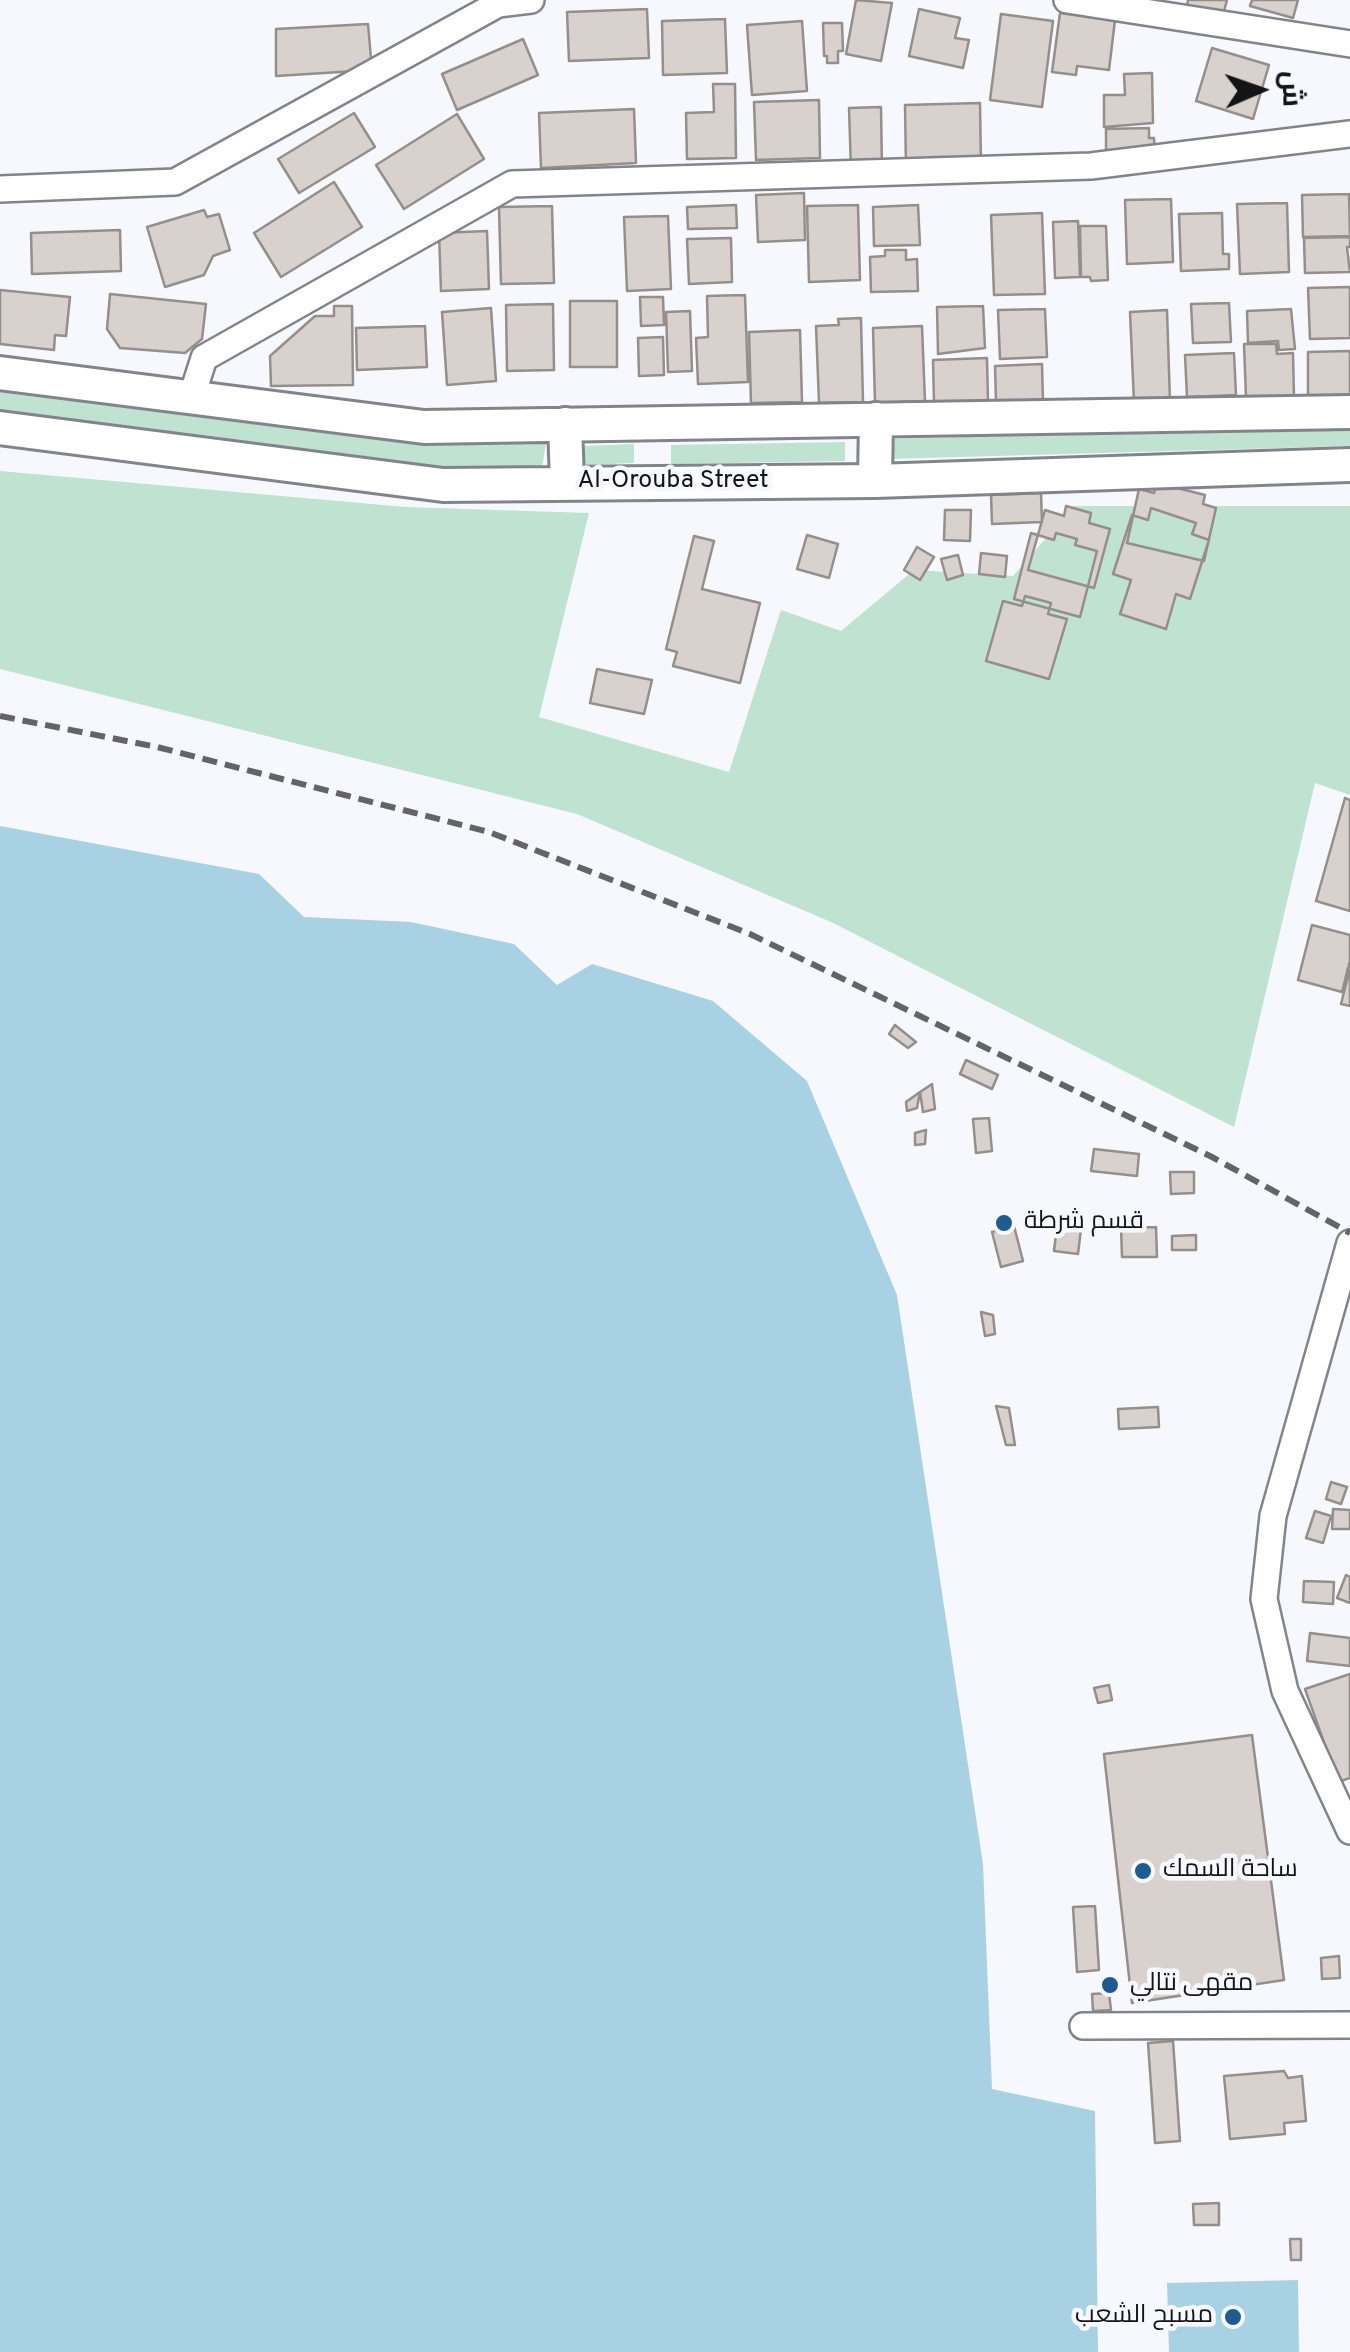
<!DOCTYPE html>
<meta charset="utf-8">
<style>
body{margin:0}
#map{position:relative;width:1350px;height:2352px;overflow:hidden;background:#f7f8fe;font-family:Overpass,Cairo,sans-serif}
canvas{display:block}
.north{position:absolute;left:1210px;top:40px;width:100px;height:100px;-webkit-text-stroke:8px #f7f8fe;paint-order:stroke;rotate:88deg;font-size:28px;font-weight:700;line-height:40px;text-align:center;color:#141417}
.north::after{content:'';display:block;margin:auto;width:35px;height:45px;background:#141417;clip-path:polygon(50% 0,100% 100%,50% 72%,0 100%)}
</style>
<div id="map">
<canvas width="1350" height="2352"></canvas>
<div class="north">ش</div>
</div>
<script>
const c = document.querySelector('canvas').getContext('2d');
c.lineJoin = 'round';
function paint(path, color) {
  c.fillStyle = color;
  c.fill(path, 'evenodd');
}
function toPath(rows) {
  const path = new Path2D();
  for (const r of rows) {
    path.moveTo(r[0], r[1]);
    for (let i = 2; i < r.length; i += 2) path.lineTo(r[i], r[i + 1]);
  }
  return path;
}
function strokePath(path, color, width, dash) {
  c.strokeStyle = color;
  c.lineWidth = width;
  c.lineCap = dash ? 'butt' : 'round';
  c.setLineDash(dash || []);
  c.stroke(path);
}
function label(font, color, halo, rows, align = 'center') {
  c.font = font + ' Overpass,Cairo,sans-serif';
  c.lineWidth = 9;
  c.setLineDash([]);
  c.textBaseline = 'middle';
  c.strokeStyle = halo;
  c.fillStyle = color;
  for (const [text, x, y, turn = 0] of rows) {
    c.save();
    c.translate(x, y);
    c.rotate((+turn || 0) * Math.PI / 180);
    c.textAlign = isNaN(turn) ? turn : align;
    if (halo) c.strokeText(text, 0, 0);
    c.fillText(text, 0, 0);
    c.restore();
  }
}
const green = toPath([
 [0,386,434,443,546,442,542,468,444,467,0,412],
 [1350,427,1350,446,889,459,889,439],
 [845,442,845,461,671,464,671,445],
 [634,444,634,463,584,465,584,446],
 [0,471,406,507,589,513,539,717,729,772,781,610,841,631,914,570,1013,576,1074,506,1350,506,1350,795,1315,783,1234,1127,831,922,577,814,0,669]
]);
const water = toPath([
 [0,826,259,874,304,917,411,922,514,944,557,985,592,964,713,1001,807,1081,897,1295,983,1864,992,2089,1095,2111,1098,2352,0,2352],
 [1298,2280,1299,2352,1169,2352,1167,2283]
]);
const building = toPath([
 [856,0,892,3,881,61,846,54,856,0],
 [1188,0,1227,0,1223,15,1187,5,1188,0],
 [1252,0,1298,0,1293,18,1250,6,1252,0],
 [647,9,649,58,569,61,567,12,647,9],
 [919,9,960,18,955,38,969,40,963,68,909,56,919,9],
 [1060,13,1115,20,1109,70,1077,66,1076,75,1052,72,1060,13],
 [1001,14,1053,21,1042,107,990,100,1001,14],
 [725,19,727,73,663,75,662,21,725,19],
 [802,21,807,91,752,95,747,25,802,21],
 [823,23,842,23,843,51,838,51,838,63,827,63,827,56,824,56,823,23],
 [368,24,372,70,276,76,276,29,368,24],
 [523,39,538,75,457,110,442,74,523,39],
 [1212,48,1269,65,1253,119,1196,101,1212,48],
 [1152,73,1153,123,1104,127,1104,95,1125,95,1124,74,1152,73],
 [713,84,735,84,736,158,687,159,686,113,714,112,713,84],
 [819,100,820,158,756,160,754,102,819,100],
 [980,103,981,167,906,169,905,105,980,103],
 [881,107,882,171,851,171,849,108,881,107],
 [634,109,636,163,541,168,539,113,634,109],
 [354,113,375,147,299,193,278,159,354,113],
 [457,114,484,159,404,209,376,165,457,114],
 [1149,128,1149,138,1154,138,1155,157,1122,150,1106,150,1106,129,1149,128],
 [334,182,362,227,281,277,254,233,334,182],
 [804,193,805,240,758,242,756,195,804,193],
 [1349,194,1350,236,1303,237,1302,195,1349,194],
 [1171,199,1173,262,1127,264,1125,200,1171,199],
 [1287,203,1289,272,1240,274,1237,204,1287,203],
 [736,205,737,228,688,229,687,207,736,205],
 [858,205,860,280,809,282,807,206,858,205],
 [918,205,920,245,874,246,873,207,918,205],
 [552,206,554,283,501,284,499,207,552,206],
 [204,210,207,217,219,214,230,250,213,256,204,275,165,287,147,227,204,210],
 [1042,213,1045,294,994,295,991,215,1042,213],
 [1222,213,1223,254,1229,254,1229,269,1181,271,1179,214,1222,213],
 [668,216,671,289,627,291,624,217,668,216],
 [1078,221,1080,277,1055,278,1053,222,1078,221],
 [1080,226,1106,226,1108,280,1091,281,1090,277,1081,277,1080,226],
 [120,230,121,271,32,274,31,233,120,230],
 [487,231,489,289,441,291,439,233,487,231],
 [1350,237,1350,247,1347,247,1350,272,1305,273,1304,238,1350,237],
 [731,238,732,282,689,284,687,239,731,238],
 [885,250,906,250,906,260,917,259,918,291,871,292,870,257,885,256,885,250],
 [1350,287,1350,338,1310,339,1308,288,1350,287],
 [0,290,70,297,66,336,55,335,54,350,0,344,0,290],
 [110,294,206,304,202,339,185,353,120,348,107,329,110,294],
 [745,295,748,382,698,384,696,338,708,337,707,296,745,295],
 [640,297,663,297,664,325,641,326,640,297],
 [570,301,617,301,617,367,570,367,570,301],
 [1229,303,1231,342,1193,343,1191,304,1229,303],
 [553,304,554,370,507,371,506,305,553,304],
 [334,306,352,306,353,385,271,386,270,356,315,316,334,316,334,306],
 [983,306,985,348,938,354,937,307,983,306],
 [491,308,496,381,447,385,442,312,491,308],
 [1045,309,1047,357,1000,359,998,310,1045,309],
 [1291,309,1295,349,1279,350,1278,341,1248,343,1247,311,1291,309],
 [1167,310,1170,402,1134,403,1130,312,1167,310],
 [690,311,692,371,668,372,666,312,690,311],
 [861,318,863,402,819,403,816,326,839,325,838,319,861,318],
 [425,326,427,367,357,370,356,328,425,326],
 [922,326,925,401,875,403,873,328,922,326],
 [800,330,802,402,751,403,749,332,800,330],
 [663,337,664,375,639,376,638,338,663,337],
 [1244,344,1276,344,1277,354,1293,353,1294,397,1246,398,1244,344],
 [1350,351,1350,402,1308,399,1308,352,1350,351],
 [1234,353,1236,395,1187,397,1185,355,1234,353],
 [987,358,988,401,934,403,933,360,987,358],
 [1042,364,1043,402,996,403,995,366,1042,364],
 [1157,483,1205,495,1203,504,1216,508,1204,561,1127,543,1139,489,1154,493,1157,483],
 [1041,493,1042,522,992,524,991,495,1041,493],
 [1066,506,1091,513,1089,523,1110,529,1094,588,1028,570,1045,510,1064,516,1066,506],
 [1151,508,1196,523,1192,534,1209,540,1190,599,1176,594,1166,629,1120,614,1131,580,1113,574,1132,515,1148,520,1151,508],
 [945,510,971,510,970,541,944,540,945,510],
 [1031,533,1054,540,1056,533,1077,539,1075,545,1097,551,1080,617,1014,599,1031,533],
 [807,535,838,544,829,578,797,569,807,535],
 [694,536,714,541,702,589,760,603,740,683,673,666,677,652,666,649,694,536],
 [917,547,934,557,920,580,904,570,917,547],
 [981,553,1007,556,1005,577,979,574,981,553],
 [958,555,963,575,947,580,941,559,958,555],
 [1025,596,1051,603,1048,614,1067,619,1049,679,986,661,1003,601,1022,606,1025,596],
 [597,669,652,680,644,714,590,703,597,669],
 [1345,798,1350,800,1350,911,1316,901,1345,798],
 [1312,925,1350,935,1350,960,1342,992,1298,980,1312,925],
 [1350,968,1350,1006,1341,1004,1350,968],
 [895,1025,916,1042,908,1048,889,1034,895,1025],
 [966,1060,998,1075,992,1089,960,1074,966,1060],
 [932,1084,935,1109,923,1112,920,1092,932,1084],
 [920,1092,917,1108,907,1111,906,1102,920,1092],
 [989,1118,992,1151,976,1153,973,1119,989,1118],
 [926,1130,925,1144,915,1145,915,1133,926,1130],
 [1094,1149,1139,1154,1137,1176,1091,1171,1094,1149],
 [1170,1172,1194,1172,1194,1193,1171,1194,1170,1172],
 [1014,1226,1023,1261,1001,1267,992,1232,1014,1226],
 [1057,1226,1081,1229,1078,1254,1054,1251,1057,1226],
 [1156,1227,1157,1257,1122,1257,1121,1228,1156,1227],
 [1196,1235,1196,1250,1172,1250,1172,1236,1196,1235],
 [981,1312,993,1315,995,1334,985,1336,981,1312],
 [996,1406,1009,1408,1015,1445,1006,1445,996,1406],
 [1158,1407,1159,1427,1119,1429,1118,1409,1158,1407],
 [1331,1482,1347,1487,1341,1504,1326,1499,1331,1482],
 [1333,1509,1350,1510,1350,1529,1332,1529,1333,1509],
 [1315,1511,1331,1516,1323,1543,1306,1538,1315,1511],
 [1346,1575,1350,1577,1350,1603,1337,1598,1346,1575],
 [1304,1581,1334,1582,1333,1604,1303,1602,1304,1581],
 [1310,1633,1350,1638,1350,1666,1307,1661,1310,1633],
 [1350,1674,1350,1778,1338,1782,1305,1689,1350,1674],
 [1109,1685,1112,1700,1098,1703,1094,1688,1109,1685],
 [1252,1735,1284,1980,1132,2003,1104,1754,1252,1735],
 [1095,1906,1099,1970,1077,1972,1073,1907,1095,1906],
 [1339,1956,1340,1978,1322,1979,1321,1958,1339,1956],
 [1109,1993,1111,2010,1093,2011,1092,1994,1109,1993],
 [1173,2041,1180,2141,1155,2143,1148,2043,1173,2041],
 [1284,2071,1288,2078,1302,2076,1306,2121,1284,2123,1285,2134,1230,2139,1224,2076,1284,2071],
 [1219,2203,1219,2225,1194,2225,1193,2204,1219,2203],
 [1290,2239,1301,2239,1301,2260,1291,2260,1290,2239]
]);
const minor = toPath([
 [1067,0,1350,44],
 [0,189,175,182,498,4,531,0],
 [191,399,204,358,512,184,1091,166,1350,134],
 [1350,1243,1273,1516,1264,1599,1285,1691,1350,1831],
 [1083,2026,1350,2025]
]);
const major = toPath([
 [0,373,424,427,1350,412],
 [565,424,567,482],
 [0,428,443,485,875,481,1350,465],
 [875,481,876,419]
]);
const rail = toPath([
 [0,716,157,747,489,832,750,934,1212,1157,1350,1233]
]);
const markers = [
 [1004,1223,10,"#1f5a91"],
 [1143,1871,10,"#1f5a91"],
 [1110,1985,10,"#1f5a91"],
 [1233,2317,10,"#1f5a91"]
];
const streetNames = [
 ["Al-Orouba Street",673,482]
];
const poiNames = [
 ["قسم شرطة",1024,1223],
 ["ساحة السمك",1163,1871],
 ["مقهى نتالي",1130,1985],
 ["مسبح الشعب",1213,2317,"right"]
];
paint(green, '#bfe2d1');
paint(water, '#a8d2e4');
paint(building, '#d9d1ce');
strokePath(building, '#958e8b', 2.5);
strokePath(minor, '#83848b', 30);
strokePath(major, '#83848b', 38);
strokePath(minor, '#fff', 25);
strokePath(major, '#fff', 32);
strokePath(rail, '#646468', 6, [15, 8]);
for (const [x, y, r, color] of markers) {
  const dot = new Path2D();
  dot.arc(x, y, r, 0, 2 * Math.PI);
  c.fillStyle = color;
  c.fill(dot);
  strokePath(dot, '#f7f8fe', 4);
}
label('25px', '#141417', '#f7f8fe', streetNames);
label('25px', '#141417', '#f7f8fe', poiNames, 'left');
</script>
